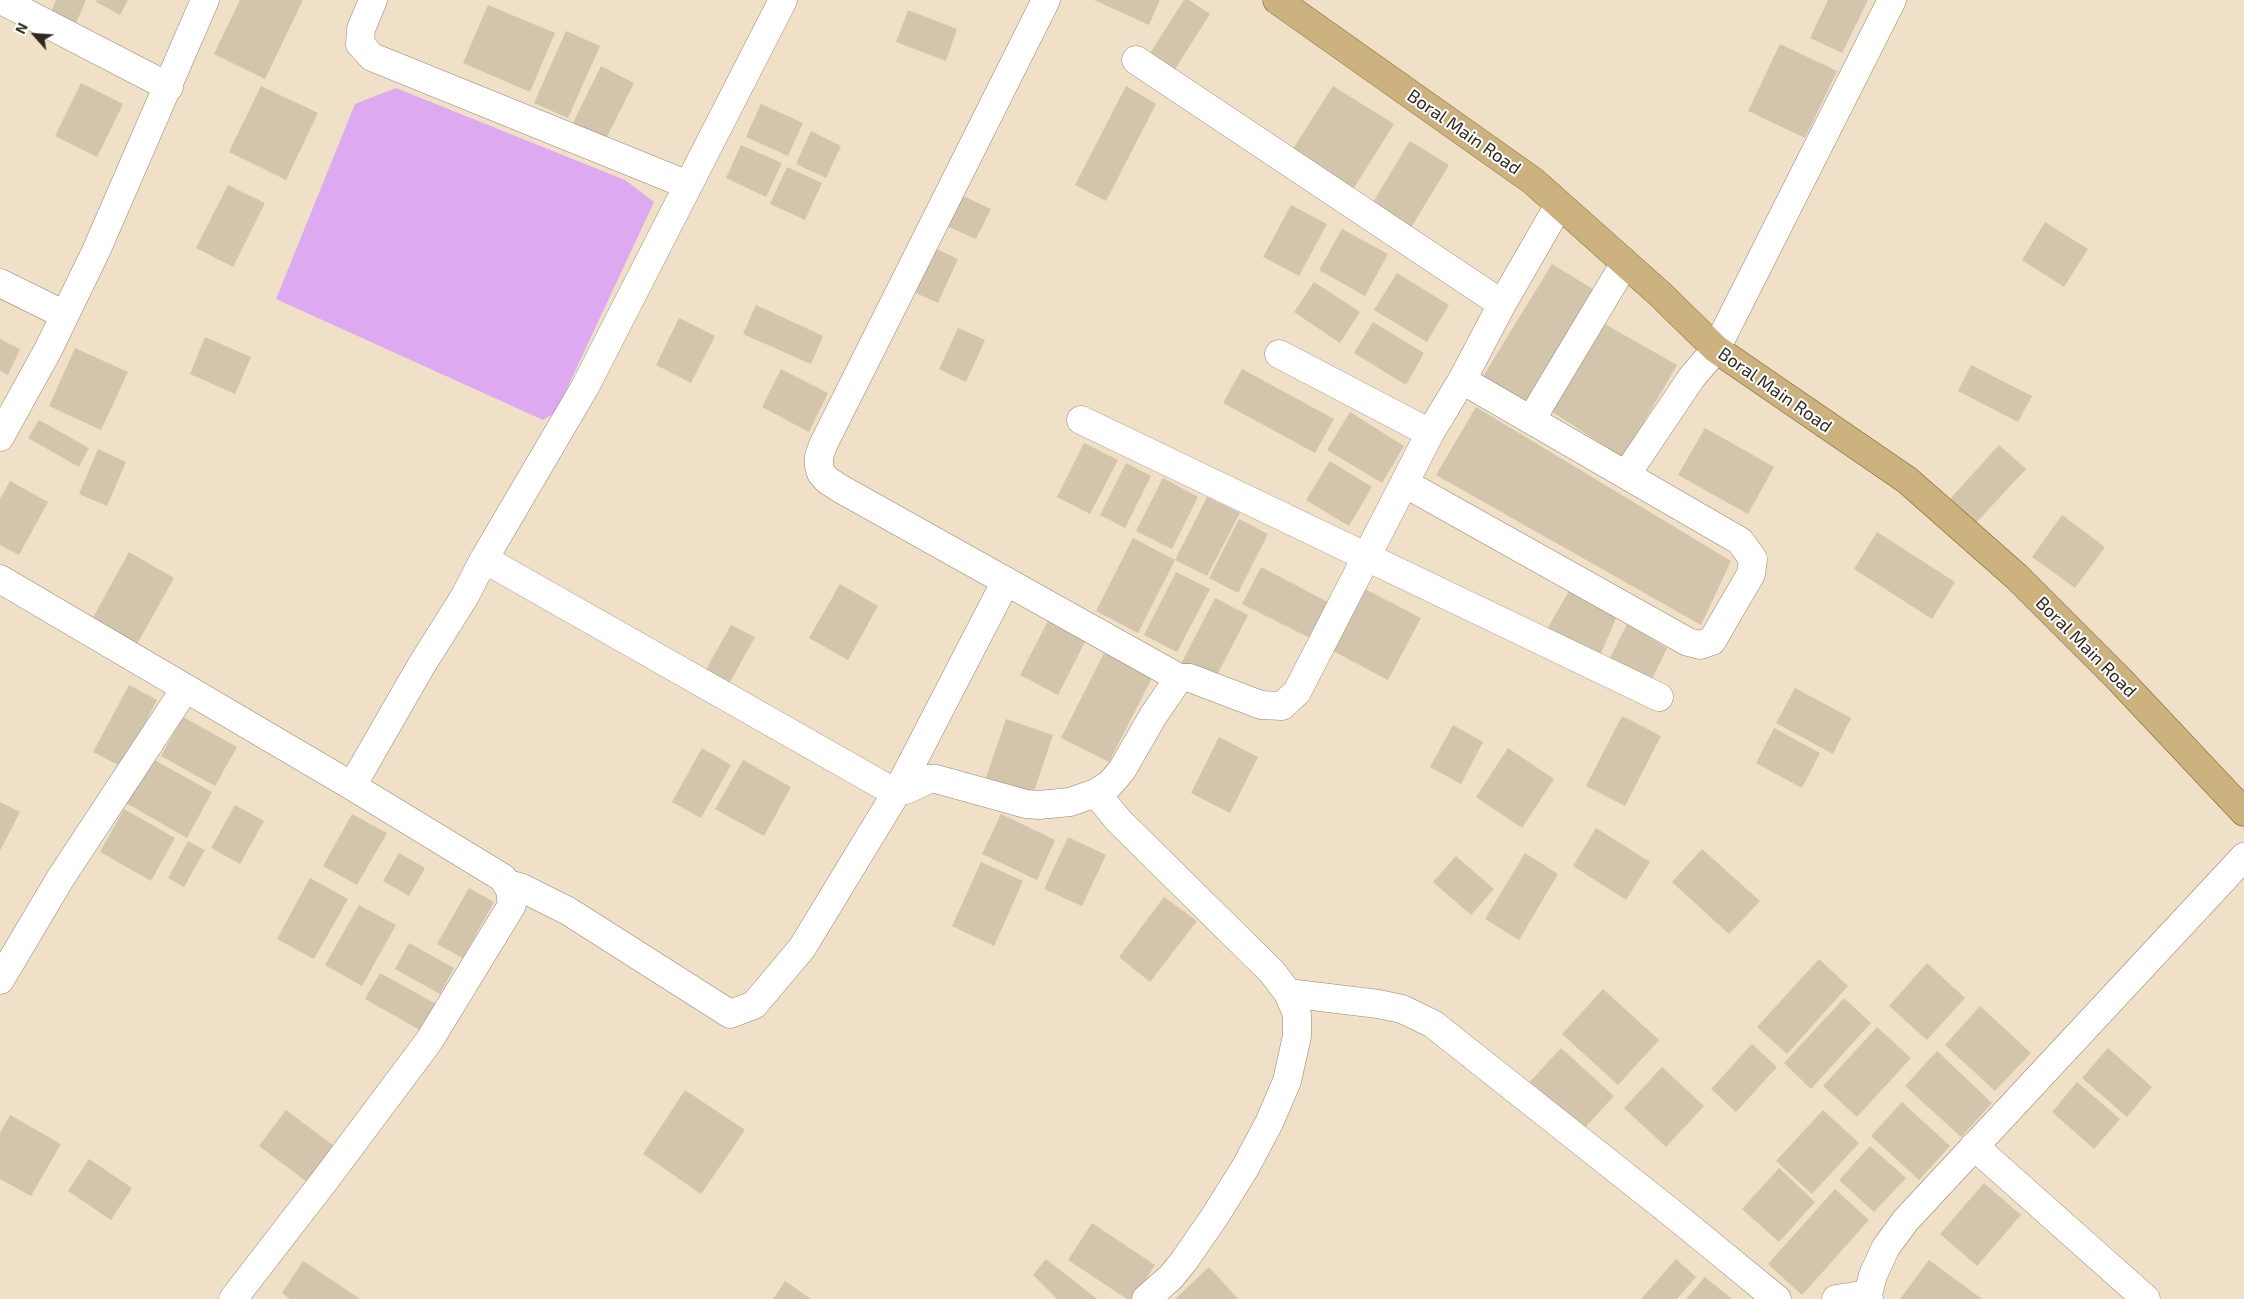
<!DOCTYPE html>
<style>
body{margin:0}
#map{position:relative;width:2244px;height:1299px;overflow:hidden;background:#f0e0c8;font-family:"Exo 2",sans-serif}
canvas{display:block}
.north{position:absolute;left:10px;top:10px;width:50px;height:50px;-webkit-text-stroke:4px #fff;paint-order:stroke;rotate:296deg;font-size:14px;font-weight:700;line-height:20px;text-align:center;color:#2e291f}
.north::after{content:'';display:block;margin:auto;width:18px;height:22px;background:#2e291f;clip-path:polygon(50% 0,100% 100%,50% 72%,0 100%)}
</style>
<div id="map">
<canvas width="2244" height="1299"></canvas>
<div class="north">N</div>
</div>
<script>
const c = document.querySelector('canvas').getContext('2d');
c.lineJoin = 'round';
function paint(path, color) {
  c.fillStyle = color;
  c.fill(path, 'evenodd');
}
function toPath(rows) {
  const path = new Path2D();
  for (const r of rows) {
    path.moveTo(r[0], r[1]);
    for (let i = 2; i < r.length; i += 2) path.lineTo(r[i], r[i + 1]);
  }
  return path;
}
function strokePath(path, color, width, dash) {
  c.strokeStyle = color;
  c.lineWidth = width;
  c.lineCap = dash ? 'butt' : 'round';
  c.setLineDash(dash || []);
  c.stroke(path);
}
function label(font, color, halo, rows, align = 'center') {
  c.font = font + ' "Exo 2",sans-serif';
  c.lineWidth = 4;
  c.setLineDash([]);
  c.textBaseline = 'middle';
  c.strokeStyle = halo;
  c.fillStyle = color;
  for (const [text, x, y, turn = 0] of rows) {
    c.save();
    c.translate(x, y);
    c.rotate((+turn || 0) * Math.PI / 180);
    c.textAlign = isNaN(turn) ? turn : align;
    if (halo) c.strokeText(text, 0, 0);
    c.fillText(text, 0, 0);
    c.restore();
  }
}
const water = toPath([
 [396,88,625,180,654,202,556,412,543,420,276,299,355,104]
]);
const building = toPath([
 [56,0,86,0,76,23,51,12],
 [97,0,128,0,120,15,96,2],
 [240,0,303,0,265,79,214,54],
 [1094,0,1160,0,1149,25],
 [1184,0,1189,0,1210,14,1170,77,1145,61],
 [1828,0,1868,0,1842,53,1810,38],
 [488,5,555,33,530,92,463,63],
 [908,10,957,29,946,61,896,42],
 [566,31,600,46,568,118,534,103],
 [1780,44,1837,71,1805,138,1748,111],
 [601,66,634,83,606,139,573,123],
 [81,83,123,104,97,157,55,136],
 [261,86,318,113,286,180,229,152],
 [1126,86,1156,104,1106,201,1075,185],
 [1333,86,1394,124,1352,191,1291,152],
 [761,104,803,123,788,156,746,137],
 [811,131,841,146,826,178,796,164],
 [1410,141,1449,165,1409,231,1370,207],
 [741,145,782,163,766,197,726,178],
 [787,167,822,183,805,220,770,204],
 [228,185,265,203,233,267,196,248],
 [957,193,991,209,976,239,942,224],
 [1291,205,1327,224,1299,276,1263,257],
 [2045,222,2088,249,2064,287,2022,260],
 [1342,229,1388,254,1365,296,1319,270],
 [928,245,958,259,938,303,907,289],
 [1552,264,1596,291,1527,405,1482,378],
 [1397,273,1449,305,1427,342,1374,310],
 [1314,282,1360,312,1340,343,1294,312],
 [756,305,823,336,811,364,743,334],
 [679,318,715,336,691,383,656,365],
 [1373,322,1424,353,1406,385,1354,353],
 [1603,323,1677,365,1623,458,1551,411],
 [958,328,985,340,966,382,939,369],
 [205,337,251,357,235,394,190,374],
 [0,339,20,349,8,375,0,371],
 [75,348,128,372,101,430,49,406],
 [1971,365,2032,396,2018,422,1958,391],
 [781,369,828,393,809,432,762,407],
 [1242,369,1334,419,1315,453,1223,403],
 [1476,407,1731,561,1701,625,1436,475],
 [1350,412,1404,446,1382,483,1327,450],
 [39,420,89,448,79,467,28,438],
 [1705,428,1774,467,1748,514,1678,475],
 [1084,443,1118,460,1090,514,1057,497],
 [1999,445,2026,469,1975,524,1949,500],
 [98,449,126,462,107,506,79,494],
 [1330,461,1372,487,1349,526,1306,500],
 [1126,463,1151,476,1125,528,1100,515],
 [1163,478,1198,497,1172,549,1136,531],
 [10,481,48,502,19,555,0,545,0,499],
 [1207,497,1240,513,1207,576,1175,560],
 [2062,515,2105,547,2075,588,2032,557],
 [1239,519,1268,534,1238,593,1209,578],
 [1877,532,1955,582,1932,619,1854,569],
 [1133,538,1175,560,1138,633,1096,611],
 [129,552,174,578,136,646,91,621],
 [1261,567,1328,602,1310,638,1242,604],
 [1176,572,1210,589,1177,652,1144,635],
 [840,584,878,606,848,660,809,638],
 [1365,589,1421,618,1388,680,1333,651],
 [1569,591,1617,616,1599,658,1547,629],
 [1215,598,1248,615,1213,683,1180,666],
 [1052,613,1090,632,1058,695,1020,675],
 [1627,624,1667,648,1651,681,1609,660],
 [731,625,755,637,725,691,701,678],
 [1104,653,1152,678,1109,762,1061,738],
 [129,685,157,700,122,767,93,752],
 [1795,688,1851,718,1833,754,1776,723],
 [1622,716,1661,736,1625,806,1586,786],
 [183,717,237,747,215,786,161,756],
 [1006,719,1053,735,1030,803,983,787],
 [1453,725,1483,742,1461,784,1430,767],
 [1774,728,1820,753,1802,788,1756,763],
 [1219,737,1258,757,1230,813,1191,793],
 [702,748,731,765,701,818,672,802],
 [1508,748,1554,779,1522,828,1476,797],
 [151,758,212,792,187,838,126,803],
 [743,760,791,787,764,836,715,809],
 [0,802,20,812,0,851],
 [235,805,264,821,240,864,211,848],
 [124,809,175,838,151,881,100,852],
 [352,814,387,833,357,885,323,866],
 [1001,814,1055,840,1037,880,982,854],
 [1596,828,1650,862,1626,900,1573,866],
 [1068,837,1106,855,1082,906,1044,889],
 [188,841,205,850,184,887,168,878],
 [1702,849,1760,901,1729,934,1672,882],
 [399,853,425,868,409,896,383,881],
 [1525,853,1558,874,1519,940,1485,919],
 [1456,856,1494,889,1471,915,1433,882],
 [981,862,1023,881,994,946,952,926],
 [310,878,348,899,314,959,277,939],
 [469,888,494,902,463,958,437,944],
 [1164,897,1197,921,1150,982,1119,957],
 [359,905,396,925,362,986,325,965],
 [409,943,454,968,440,994,395,969],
 [1819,959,1848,986,1787,1054,1757,1027],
 [1927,963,1965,998,1927,1040,1889,1006],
 [380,973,440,1006,425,1033,365,999],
 [1603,989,1659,1040,1618,1085,1562,1034],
 [1844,998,1871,1023,1811,1089,1784,1063],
 [1980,1006,2031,1053,1995,1091,1945,1045],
 [1877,1027,1911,1058,1857,1117,1823,1086],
 [1752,1044,1777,1067,1736,1112,1711,1089],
 [1561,1048,1614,1096,1579,1134,1526,1086],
 [2108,1048,2152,1087,2127,1117,2082,1078],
 [1937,1051,1992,1103,1961,1137,1905,1086],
 [1662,1067,1704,1106,1666,1147,1624,1108],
 [2077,1082,2120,1119,2094,1149,2052,1112],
 [685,1090,745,1130,701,1194,643,1154],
 [1902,1102,1950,1146,1919,1180,1871,1136],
 [286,1110,338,1149,311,1185,259,1146],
 [1823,1110,1859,1143,1812,1194,1776,1161],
 [10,1115,61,1144,31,1196,0,1179,0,1133],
 [1870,1146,1906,1178,1874,1212,1839,1180],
 [89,1159,132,1188,111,1220,68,1191],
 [1779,1168,1815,1202,1779,1242,1742,1209],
 [1984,1183,2021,1215,1977,1266,1940,1234],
 [1835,1189,1869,1220,1802,1295,1768,1264],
 [1092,1223,1155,1265,1133,1299,1127,1299,1068,1260],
 [1046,1259,1097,1299,1057,1299,1033,1275],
 [1676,1259,1696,1277,1677,1299,1641,1299],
 [1929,1260,1982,1299,1900,1299],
 [303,1261,360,1299,290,1299,282,1293],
 [1209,1267,1238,1299,1175,1299],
 [1705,1277,1732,1299,1686,1299],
 [785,1281,811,1299,773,1299]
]);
const minor = toPath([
 [1,0,169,87],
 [373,0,361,29,360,44,372,57,688,185],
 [1046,0,823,445,819,457,819,466,821,473,827,480,841,489,1179,678],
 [1136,60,1502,304],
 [0,283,65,315],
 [1279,354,1430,433],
 [1081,420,1659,697],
 [1531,420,1625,263],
 [0,437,48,350,96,251,205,0],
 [1626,475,1692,377,1716,349,1892,0],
 [1406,484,1688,642,1700,645,1712,641,1751,574,1753,559,1740,541,1462,380],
 [484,559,585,387,783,0],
 [0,579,352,786,503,878,510,890,512,905,429,1041,325,1180,233,1299],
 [352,786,421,666,465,596,484,559,887,788,898,790,906,790,929,779,936,779,1026,804,1039,805,1070,802,1096,793,1110,784,1122,770,1153,716,1179,678,1190,678,1261,705,1282,706,1297,692,1430,433,1462,380,1502,304,1559,205],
 [1096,793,1119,821,1272,972,1288,993,1297,1014,1297,1036,1287,1081,1269,1123,1245,1168,1215,1216,1184,1261,1171,1277,1146,1299],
 [508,884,522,888,568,911,730,1014,754,1005,802,948,898,790,1006,581],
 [0,980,60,879,185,689],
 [1288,993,1378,1004,1402,1009,1433,1024,1673,1214,1777,1299],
 [1974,1146,2146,1299],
 [1836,1299,1868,1294],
 [1869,1299,1868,1294,1873,1275,1886,1247,1906,1220,2244,857]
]);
const major = toPath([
 [1277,0,1533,181,1661,295,1716,349,1907,480,2017,577,2119,679,2244,812]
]);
const streetNames = [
 ["Boral Main Road",1464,132,35],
 ["Boral Main Road",1775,390,35],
 ["Boral Main Road",2086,647,45]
];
paint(water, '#dda9f1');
paint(building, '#d3c4ac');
strokePath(minor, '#94866f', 29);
strokePath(major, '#7f6026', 29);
strokePath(minor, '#fff', 28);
strokePath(major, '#ccb27f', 28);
label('18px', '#2e291f', '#fff', streetNames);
</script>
